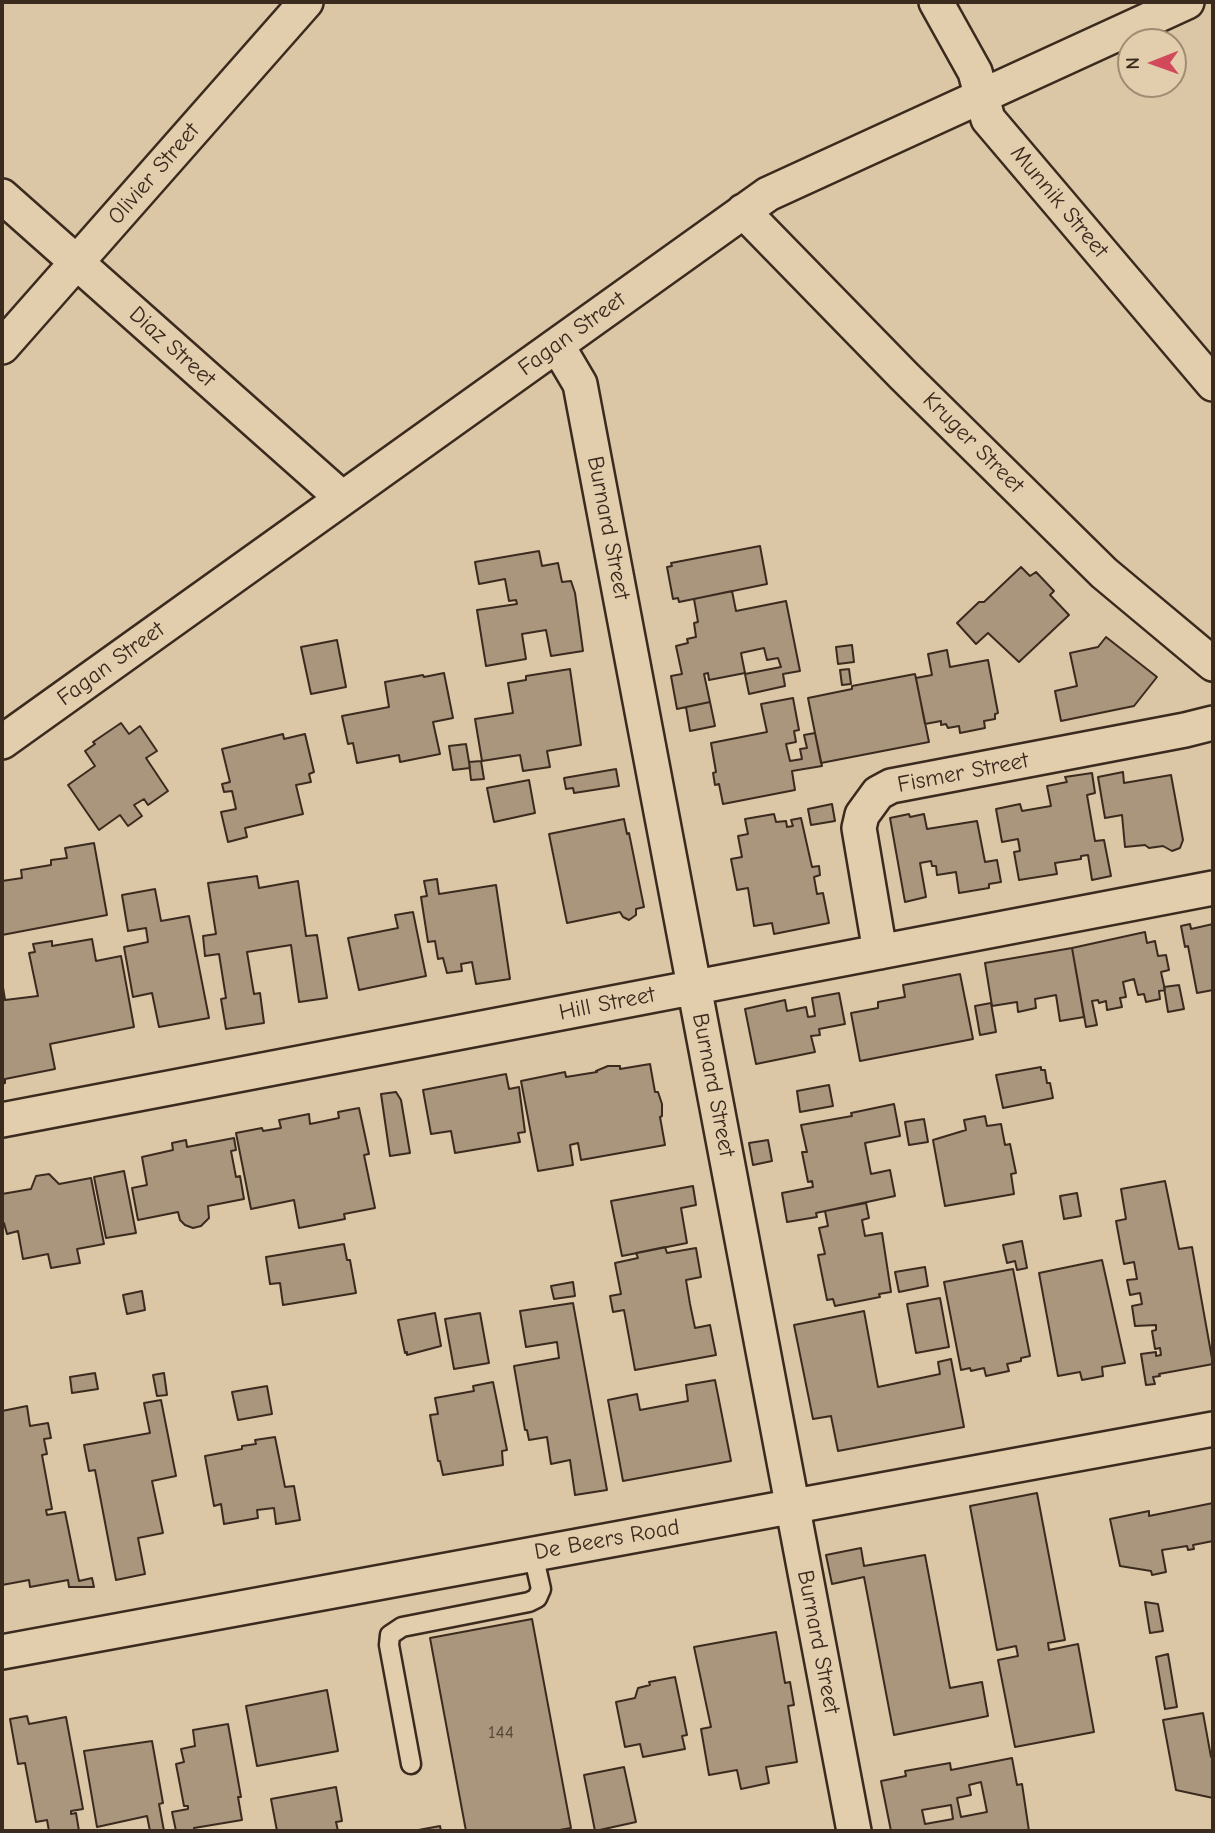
<!DOCTYPE html>
<style>
body{margin:0}
#map{position:relative;width:1215px;height:1833px;overflow:hidden;background:#dbc6a6;font-family:"Comic Neue",sans-serif}
canvas{display:block}
.frame{position:absolute;inset:0;border:4px solid #3b2a1e;pointer-events:none}
.north{position:absolute;left:1117px;top:28px;width:70px;height:70px;box-sizing:border-box;background:#e2cdac;border:2px solid #9f8c73;border-radius:50%;rotate:269deg;font-size:19px;font-weight:700;line-height:28px;text-align:center;color:#3b2a1e}
.north::after{content:'';display:block;margin:auto;width:24px;height:32px;background:#d1495b;clip-path:polygon(50% 0,100% 100%,50% 72%,0 100%)}
</style>
<div id="map">
<canvas width="1215" height="1833"></canvas>
<div class="frame"></div>
<div class="north">N</div>
</div>
<script>
const c = document.querySelector('canvas').getContext('2d');
c.lineJoin = 'round';
function paint(path, color) {
  c.fillStyle = color;
  c.fill(path, 'evenodd');
}
function toPath(rows) {
  const path = new Path2D();
  for (const r of rows) {
    path.moveTo(r[0], r[1]);
    for (let i = 2; i < r.length; i += 2) path.lineTo(r[i], r[i + 1]);
  }
  return path;
}
function strokePath(path, color, width, dash) {
  c.strokeStyle = color;
  c.lineWidth = width;
  c.lineCap = dash ? 'butt' : 'round';
  c.setLineDash(dash || []);
  c.stroke(path);
}
function label(font, color, halo, rows, align = 'center') {
  c.font = font + ' "Comic Neue",sans-serif';
  c.lineWidth = 6;
  c.setLineDash([]);
  c.textBaseline = 'middle';
  c.strokeStyle = halo;
  c.fillStyle = color;
  for (const [text, x, y, turn = 0] of rows) {
    c.save();
    c.translate(x, y);
    c.rotate((+turn || 0) * Math.PI / 180);
    c.textAlign = isNaN(turn) ? turn : align;
    if (halo) c.strokeText(text, 0, 0);
    c.fillText(text, 0, 0);
    c.restore();
  }
}
const building = toPath([
 [760,546,767,584,679,602,678,598,673,599,667,567,672,566,671,563,760,546],
 [539,551,542,566,558,563,562,582,571,581,575,593,583,651,551,656,546,630,522,634,526,659,486,666,477,610,517,604,516,600,509,601,505,579,479,584,475,562,539,551],
 [1021,567,1030,576,1036,572,1054,591,1050,595,1069,615,1019,662,988,633,976,644,957,623,979,602,984,602,1021,567],
 [732,591,736,611,786,601,800,671,783,674,785,686,749,694,745,674,781,667,778,658,767,660,764,648,741,653,745,673,709,680,708,673,704,674,710,702,677,709,671,676,682,674,676,646,688,643,687,639,696,637,694,623,698,622,694,599,732,591],
 [1106,637,1157,677,1134,706,1061,721,1055,691,1077,686,1070,653,1098,647,1106,637],
 [337,640,346,687,311,694,301,647,337,640],
 [852,645,854,662,838,664,836,647,852,645],
 [947,650,950,667,988,660,998,713,995,714,995,719,984,721,985,728,960,733,959,726,948,728,946,724,941,725,941,721,925,724,916,678,932,675,928,654,947,650],
 [570,669,581,745,547,751,550,767,523,771,520,755,482,761,475,719,513,713,508,683,526,680,526,676,570,669],
 [849,669,851,684,842,685,840,670,849,669],
 [444,673,453,718,433,722,440,754,400,762,399,755,357,763,353,743,348,744,342,716,389,707,385,682,423,675,424,677,444,673],
 [915,674,929,742,821,763,808,698,852,689,852,686,915,674],
 [793,698,799,730,794,731,796,742,786,744,790,761,802,759,800,749,807,748,804,735,815,733,822,766,792,771,795,790,723,804,719,784,715,785,713,773,716,772,711,743,767,732,761,704,793,698],
 [710,702,715,726,690,731,686,707,710,702],
 [121,723,129,734,140,726,157,751,146,758,168,791,148,805,144,799,134,805,142,816,128,826,120,815,99,830,68,785,95,766,85,751,95,744,93,742,121,723],
 [283,734,284,739,305,734,314,772,309,774,311,782,296,785,303,814,245,828,247,837,228,842,221,812,236,809,232,791,224,792,222,784,230,782,222,749,283,734],
 [466,744,470,768,453,770,449,746,466,744],
 [481,761,484,779,471,780,469,762,481,761],
 [616,769,619,786,574,793,573,788,566,789,564,778,616,769],
 [1123,772,1124,783,1171,775,1183,840,1180,848,1172,851,1163,846,1149,848,1145,845,1125,847,1122,815,1105,818,1098,777,1123,772],
 [1092,773,1095,793,1087,795,1095,841,1104,840,1111,876,1092,880,1088,855,1081,856,1081,859,1055,863,1057,874,1019,880,1014,852,1020,851,1018,839,1002,842,996,809,1020,804,1022,811,1051,806,1047,786,1067,782,1065,777,1092,773],
 [529,780,535,813,494,822,487,788,529,780],
 [832,804,835,821,811,825,808,809,832,804],
 [774,814,776,822,786,821,787,827,793,826,791,820,801,818,812,867,819,866,820,875,814,877,817,894,823,893,829,923,774,934,772,923,754,926,748,888,737,890,731,859,742,857,738,836,748,834,745,819,774,814],
 [909,814,910,817,924,814,927,829,977,821,985,862,997,860,1001,882,989,884,989,888,959,893,956,872,937,875,936,866,932,866,931,861,920,863,926,897,905,902,890,818,909,814],
 [624,819,627,834,629,833,644,907,636,909,636,915,629,920,623,917,620,912,567,923,549,834,624,819],
 [94,843,107,915,2,935,2,881,22,878,21,870,51,865,51,860,67,858,65,848,94,843],
 [257,876,259,888,298,881,306,936,317,935,327,998,299,1002,291,945,247,952,254,994,260,993,264,1023,226,1029,221,999,226,998,219,954,205,956,203,936,216,934,208,883,257,876],
 [437,879,439,894,496,885,510,979,476,984,472,962,461,964,462,971,447,973,443,958,438,959,435,941,428,942,421,897,427,896,424,881,437,879],
 [155,889,161,921,189,916,209,1018,159,1027,152,993,133,997,124,947,148,942,146,928,128,931,122,895,155,889],
 [413,912,426,976,359,990,348,938,398,928,395,915,413,912],
 [1190,924,1191,929,1213,924,1213,990,1197,993,1188,946,1185,947,1181,926,1190,924],
 [1145,932,1147,943,1155,941,1158,956,1166,955,1169,970,1161,972,1165,990,1159,991,1160,999,1146,1002,1144,994,1138,995,1134,979,1123,982,1126,997,1120,998,1122,1007,1107,1010,1106,1001,1099,1003,1098,1000,1092,1001,1097,1025,1086,1027,1072,948,1145,932],
 [92,939,96,961,121,956,134,1027,50,1044,55,1069,5,1079,5,1083,2,1084,2,981,5,1000,38,996,29,953,35,952,33,944,52,941,52,946,92,939],
 [1072,948,1084,1017,1060,1021,1056,995,1035,999,1036,1008,1018,1012,1017,1002,992,1006,985,963,1072,948],
 [960,974,973,1039,860,1061,851,1013,878,1008,878,1002,905,997,903,985,960,974],
 [1179,985,1184,1009,1168,1012,1164,987,1179,985],
 [839,993,845,1024,819,1029,820,1035,811,1036,815,1052,756,1064,745,1009,785,1000,787,1011,806,1007,808,1017,815,1016,812,998,839,993],
 [991,1003,996,1032,980,1035,975,1006,991,1003],
 [650,1064,655,1092,658,1092,662,1104,662,1116,660,1117,665,1145,581,1160,578,1143,570,1145,573,1165,538,1171,521,1081,565,1072,566,1077,597,1072,596,1071,608,1066,620,1066,620,1069,650,1064],
 [1041,1067,1041,1070,1045,1070,1047,1083,1050,1083,1053,1098,1003,1108,996,1075,1041,1067],
 [506,1074,509,1089,519,1087,525,1132,518,1133,520,1142,455,1153,451,1131,431,1134,423,1090,506,1074],
 [829,1085,833,1106,800,1112,797,1091,829,1085],
 [396,1092,401,1100,410,1153,390,1156,381,1094,396,1092],
 [894,1104,900,1136,865,1143,871,1174,890,1170,895,1196,816,1213,817,1217,787,1222,782,1193,813,1187,812,1181,808,1182,802,1152,807,1152,801,1125,852,1116,851,1113,894,1104],
 [359,1108,369,1154,364,1155,375,1208,344,1214,345,1219,299,1228,294,1200,251,1209,236,1133,262,1128,263,1131,281,1128,279,1120,309,1114,310,1124,339,1118,338,1112,359,1108],
 [985,1116,987,1126,1001,1124,1005,1145,1010,1144,1016,1173,1011,1174,1014,1194,945,1206,933,1140,966,1130,964,1120,985,1116],
 [924,1119,928,1142,909,1145,905,1122,924,1119],
 [234,1138,236,1150,231,1151,236,1177,240,1176,244,1199,208,1206,209,1218,201,1226,193,1228,185,1225,180,1220,178,1212,138,1220,132,1188,147,1185,142,1157,173,1150,172,1143,186,1140,187,1147,234,1138],
 [768,1140,772,1161,753,1165,749,1143,768,1140],
 [124,1171,136,1233,106,1238,94,1177,124,1171],
 [49,1174,59,1184,91,1178,104,1244,77,1249,80,1263,51,1268,48,1254,23,1259,18,1231,7,1234,4,1223,2,1223,2,1194,31,1189,36,1176,49,1174],
 [1165,1181,1179,1249,1192,1247,1213,1364,1159,1374,1160,1376,1153,1377,1155,1384,1146,1385,1141,1354,1156,1352,1156,1356,1161,1355,1160,1348,1155,1349,1152,1331,1156,1330,1156,1325,1135,1326,1132,1306,1142,1304,1140,1293,1130,1295,1127,1280,1137,1279,1134,1262,1124,1264,1116,1221,1126,1219,1121,1189,1165,1181],
 [693,1186,696,1205,681,1208,687,1243,622,1256,611,1201,693,1186],
 [1077,1193,1081,1216,1064,1219,1060,1196,1077,1193],
 [866,1203,869,1218,862,1220,865,1236,882,1233,891,1292,879,1294,880,1297,835,1306,833,1299,827,1300,818,1255,825,1254,819,1228,828,1226,825,1211,866,1203],
 [1022,1241,1027,1268,1017,1270,1015,1261,1007,1263,1003,1245,1022,1241],
 [344,1244,347,1260,350,1260,356,1293,283,1305,280,1283,270,1284,266,1257,344,1244],
 [665,1247,667,1253,696,1248,701,1277,686,1280,690,1304,695,1328,710,1325,716,1355,635,1370,624,1310,613,1312,610,1296,621,1294,615,1263,638,1258,636,1253,665,1247],
 [1102,1260,1125,1363,1102,1367,1103,1376,1082,1380,1080,1372,1058,1376,1039,1273,1102,1260],
 [925,1267,928,1286,899,1292,895,1272,925,1267],
 [1013,1269,1030,1356,1021,1358,1021,1361,1007,1364,1009,1371,986,1376,984,1368,971,1371,970,1368,961,1370,944,1282,1013,1269],
 [573,1282,575,1296,554,1299,551,1286,573,1282],
 [142,1291,145,1310,127,1314,123,1295,142,1291],
 [940,1298,949,1347,916,1353,907,1304,940,1298],
 [573,1303,607,1490,575,1495,570,1460,551,1464,547,1437,529,1440,527,1430,525,1430,514,1366,559,1358,557,1342,526,1347,520,1311,573,1303],
 [864,1311,878,1387,940,1374,938,1362,951,1359,964,1427,838,1451,831,1416,813,1419,794,1325,864,1311],
 [435,1313,441,1346,407,1355,407,1352,405,1353,398,1320,435,1313],
 [480,1313,489,1363,454,1369,445,1319,480,1313],
 [95,1373,98,1389,72,1393,70,1377,95,1373],
 [164,1373,167,1395,157,1396,153,1375,164,1373],
 [715,1380,731,1461,623,1481,608,1400,637,1394,640,1410,688,1401,686,1385,715,1380],
 [493,1382,507,1450,502,1451,503,1465,443,1475,440,1461,438,1461,430,1415,438,1414,435,1398,474,1391,473,1386,493,1382],
 [267,1386,272,1414,238,1420,232,1392,267,1386],
 [161,1400,176,1476,152,1481,163,1533,138,1538,145,1574,116,1580,95,1470,89,1471,84,1445,150,1433,144,1403,161,1400],
 [27,1406,30,1426,48,1423,51,1438,44,1439,47,1454,42,1455,52,1509,46,1510,47,1515,65,1512,79,1581,92,1578,94,1587,69,1587,68,1580,30,1587,29,1580,2,1585,2,1411,27,1406],
 [275,1437,285,1487,294,1486,300,1520,276,1524,274,1508,257,1510,258,1518,224,1524,221,1504,214,1506,205,1456,242,1449,242,1446,256,1444,255,1440,275,1437],
 [1037,1493,1065,1640,1048,1643,1049,1650,1078,1644,1094,1732,1015,1747,998,1660,1018,1656,1016,1646,997,1650,970,1506,1037,1493],
 [1213,1503,1213,1541,1193,1545,1194,1549,1188,1550,1187,1546,1162,1550,1166,1572,1152,1575,1151,1571,1120,1566,1110,1519,1149,1511,1149,1516,1213,1503],
 [861,1548,864,1566,925,1555,950,1688,982,1682,988,1716,894,1735,864,1577,832,1584,826,1555,861,1548],
 [1145,1602,1158,1604,1163,1631,1150,1633,1145,1602],
 [532,1619,571,1828,554,1831,466,1831,430,1638,532,1619],
 [776,1632,785,1683,790,1682,794,1705,788,1706,797,1762,766,1767,769,1783,741,1789,737,1770,709,1775,701,1729,711,1727,694,1647,776,1632],
 [1168,1654,1177,1707,1165,1709,1156,1657,1168,1654],
 [675,1677,687,1735,682,1736,685,1749,643,1757,640,1744,625,1747,616,1702,635,1698,638,1688,650,1685,649,1682,675,1677],
 [327,1690,338,1751,257,1766,246,1706,327,1690],
 [1203,1713,1211,1757,1213,1757,1213,1798,1176,1790,1163,1720,1203,1713],
 [27,1716,29,1724,66,1717,83,1809,71,1811,71,1814,76,1813,79,1831,49,1831,47,1820,36,1822,25,1763,18,1764,10,1719,27,1716],
 [228,1724,241,1797,238,1797,242,1820,194,1828,194,1831,176,1831,172,1812,188,1809,188,1806,184,1806,176,1764,184,1762,181,1749,195,1746,193,1730,228,1724],
 [152,1741,163,1803,159,1804,164,1831,150,1831,147,1816,97,1827,84,1751,152,1741],
 [1012,1758,1017,1785,1022,1784,1029,1831,891,1831,881,1781,906,1776,905,1771,950,1763,951,1770,1012,1758],
 [981,1782,987,1812,961,1817,957,1798,971,1795,969,1785,981,1782],
 [951,1805,953,1819,925,1824,922,1810,951,1805],
 [624,1767,636,1822,595,1831,584,1775,624,1767],
 [336,1787,342,1821,336,1822,338,1831,277,1831,271,1799,336,1787],
 [440,1826,441,1831,413,1831,440,1826]
]);
const service = toPath([
 [411,1764,389,1645,390,1635,402,1627,529,1602,537,1598,541,1589,533,1554]
]);
const minor = toPath([
 [936,2,975,72,988,119,1213,384],
 [2,196,342,498],
 [743,211,904,376,1104,573,1213,664],
 [557,345,580,384,854,1831],
 [2,347,306,2],
 [2,742,768,194,1187,2],
 [880,952,859,828,862,815,878,793,891,786,1185,730,1213,723],
 [2,1120,1213,888],
 [2,1652,1213,1429]
]);
const numberNames = [
 ["144",501,1733]
];
const streetNames = [
 ["Olivier Street",154,174,-49],
 ["Munnik Street",1059,202,50],
 ["Fagan Street",572,334,-36],
 ["Diaz Street",172,347,42],
 ["Kruger Street",973,443,45],
 ["Burnard Street",608,528,79],
 ["Fagan Street",111,664,-36],
 ["Fismer Street",963,773,-11],
 ["Hill Street",607,1004,-11],
 ["Burnard Street",713,1085,79],
 ["De Beers Road",607,1540,-10],
 ["Burnard Street",818,1642,79]
];
paint(building, '#aa967d');
strokePath(building, '#3b2a1e', 2);
strokePath(service, '#3b2a1e', 23);
strokePath(minor, '#3b2a1e', 38);
strokePath(service, '#e2cdac', 18);
strokePath(minor, '#e2cdac', 33);
label('19px', '#574536', null, numberNames);
label('23px', '#3b2a1e', '#e2cdac', streetNames);
</script>
